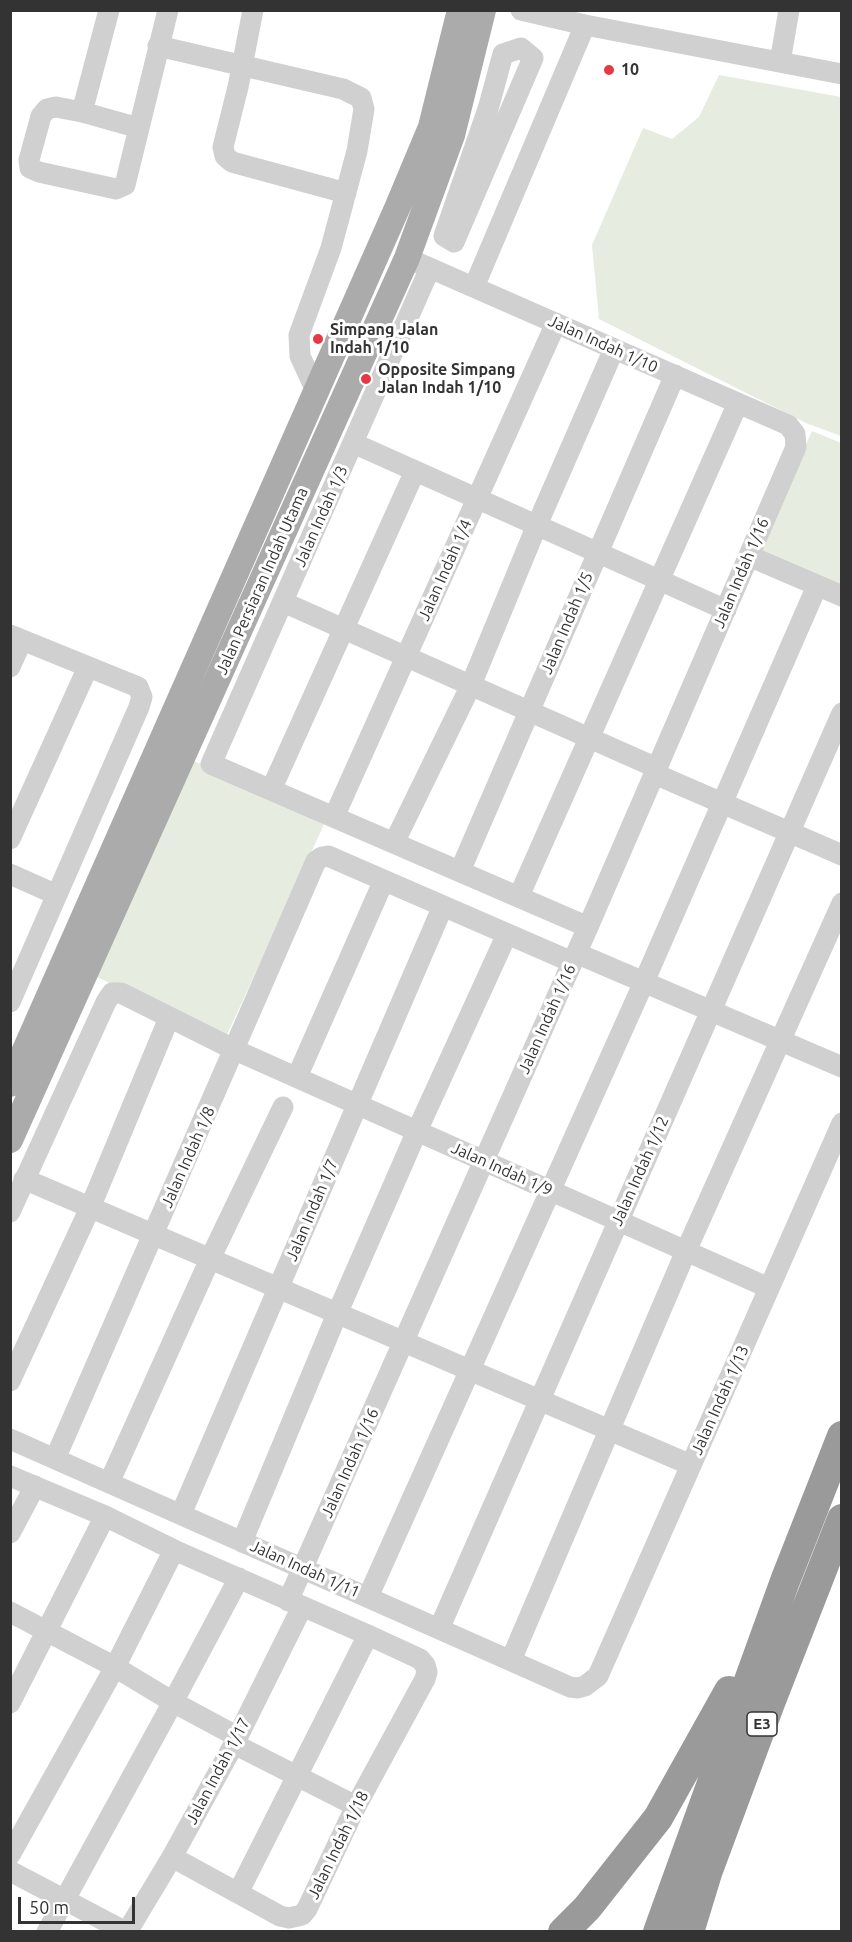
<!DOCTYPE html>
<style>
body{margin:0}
#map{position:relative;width:852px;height:1942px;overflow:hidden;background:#fff;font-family:Ubuntu,sans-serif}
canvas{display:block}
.frame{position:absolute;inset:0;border:12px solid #333;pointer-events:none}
.scale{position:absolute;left:18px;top:1897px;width:117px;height:27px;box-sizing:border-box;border:3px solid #333;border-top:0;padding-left:8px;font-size:18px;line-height:21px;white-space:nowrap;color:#333;-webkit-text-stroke:4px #fff;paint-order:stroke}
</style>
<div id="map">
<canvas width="852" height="1942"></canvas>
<div class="frame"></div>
<div class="scale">50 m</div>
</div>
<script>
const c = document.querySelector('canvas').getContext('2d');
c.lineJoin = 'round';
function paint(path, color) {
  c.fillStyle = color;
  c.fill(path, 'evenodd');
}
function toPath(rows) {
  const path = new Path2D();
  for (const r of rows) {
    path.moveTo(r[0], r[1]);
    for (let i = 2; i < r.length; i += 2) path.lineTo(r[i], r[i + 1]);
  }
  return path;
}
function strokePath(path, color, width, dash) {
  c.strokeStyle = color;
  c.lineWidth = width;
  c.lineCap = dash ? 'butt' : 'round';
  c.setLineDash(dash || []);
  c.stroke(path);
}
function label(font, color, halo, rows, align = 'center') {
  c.font = font + ' Ubuntu,sans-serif';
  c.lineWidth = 6;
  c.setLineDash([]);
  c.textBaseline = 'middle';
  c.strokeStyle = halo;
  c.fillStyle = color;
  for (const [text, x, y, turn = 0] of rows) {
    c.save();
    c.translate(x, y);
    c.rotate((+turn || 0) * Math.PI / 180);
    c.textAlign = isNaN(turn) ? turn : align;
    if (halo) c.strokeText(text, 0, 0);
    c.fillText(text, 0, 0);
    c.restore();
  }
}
const green = toPath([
 [719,75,841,97,841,436,806,423,599,319,592,245,643,128,672,139,699,117],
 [812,431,841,443,841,587,759,549],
 [182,756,327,818,225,1039,87,972]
]);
const minor = toPath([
 [253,10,238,87,223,147,225,156,232,162,346,193],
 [521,10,585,25,842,74],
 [158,46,343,89,361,98,364,109,357,151,331,248,299,335,300,356,316,391],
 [521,48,533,58,454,242,444,236,488,109,503,54,521,48],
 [780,62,789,10],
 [82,112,109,10],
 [139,128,82,112,56,107,47,109,41,116,29,160,30,168,39,172,116,189,125,185,168,10],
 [430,268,211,764,588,927],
 [474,287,585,25],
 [353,443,726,610],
 [749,556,842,596],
 [283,602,657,768],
 [10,635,138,687,142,697,139,707,10,1002],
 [10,667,22,640],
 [655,774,842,855],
 [271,790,415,471],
 [334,817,556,323],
 [10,839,88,667],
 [394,843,471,685,537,525,614,349],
 [460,871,675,375],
 [10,874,57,895],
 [519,896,738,403],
 [576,953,842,1067],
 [297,1077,384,880],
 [24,1179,691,1465],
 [10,1212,106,1002,112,993,121,993,235,1050,769,1288],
 [10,1381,90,1208,169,1018],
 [10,1439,570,1687,578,1688,585,1686,598,1676,842,1123],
 [55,1459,316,861,322,857,328,856,572,962],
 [10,1476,105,1516,174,1550,368,1635,420,1659,425,1665,427,1672,425,1679,356,1806,307,1909,302,1915,289,1918,280,1916,172,1857],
 [109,1483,210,1259,283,1107],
 [181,1514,443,906],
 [10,1533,35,1486],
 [242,1542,337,1314,417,1131,507,934],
 [368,1597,644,982,817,586],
 [288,1601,588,927,796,447,795,434,788,425,407,258],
 [10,1612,115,1667,173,1702,238,1737],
 [439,1629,842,713],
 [511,1660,686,1251,842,903],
 [10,1703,105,1516],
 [234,1744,356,1806],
 [10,1855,115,1667,174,1550],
 [10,1871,126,1932],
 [238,1893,368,1635],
 [47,1932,173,1702,239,1578],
 [127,1932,172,1857,234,1744,302,1607]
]);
const major = toPath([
 [10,1084,398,206,431,127,460,10],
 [10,1140,407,258,452,135,483,10]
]);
const highway = toPath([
 [563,1932,587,1908,658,1818,729,1691],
 [658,1932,785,1581,842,1436],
 [689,1932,707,1873,770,1703,842,1519]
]);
const markers = [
 [609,70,6,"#e63946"],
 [318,339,6,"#e63946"],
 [366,379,6,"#e63946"]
];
const shields = [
 [762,1724,30]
];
const shieldNames = [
 ["E3",762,1724]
];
const poiNames = [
 ["10",621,70],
 ["Simpang Jalan",330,330],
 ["Indah 1/10",330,348],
 ["Opposite Simpang",378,370],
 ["Jalan Indah 1/10",378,388]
];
const streetNames = [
 ["Jalan Indah 1/10",603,344,24],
 ["Jalan Indah 1/3",321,516,-66],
 ["Jalan Indah 1/4",445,570,-66],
 ["Jalan Indah 1/16",741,573,-67],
 ["Jalan Persiaran Indah Utama",262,581,-66],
 ["Jalan Indah 1/5",567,623,-67],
 ["Jalan Indah 1/16",547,1019,-66],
 ["Jalan Indah 1/8",188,1157,-66],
 ["Jalan Indah 1/9",502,1169,24],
 ["Jalan Indah 1/12",640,1171,-66],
 ["Jalan Indah 1/7",312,1210,-67],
 ["Jalan Indah 1/13",720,1400,-66],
 ["Jalan Indah 1/16",350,1463,-66],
 ["Jalan Indah 1/11",305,1569,24],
 ["Jalan Indah 1/17",218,1771,-62],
 ["Jalan Indah 1/18",338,1845,-64]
];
paint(green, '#e6ecdf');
strokePath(minor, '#d0d0d0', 21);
strokePath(major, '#ababab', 26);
strokePath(highway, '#9a9a9a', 30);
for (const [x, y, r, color] of markers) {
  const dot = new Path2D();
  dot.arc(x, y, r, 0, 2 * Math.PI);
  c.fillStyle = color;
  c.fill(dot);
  strokePath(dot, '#fff', 2);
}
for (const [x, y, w] of shields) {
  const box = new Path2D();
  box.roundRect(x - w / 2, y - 12, w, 24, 4.5);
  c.fillStyle = '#fff';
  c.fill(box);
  strokePath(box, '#333', 1.5);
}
label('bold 15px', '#333', null, shieldNames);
label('bold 16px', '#333', '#fff', poiNames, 'left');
label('16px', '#333', '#fff', streetNames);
</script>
